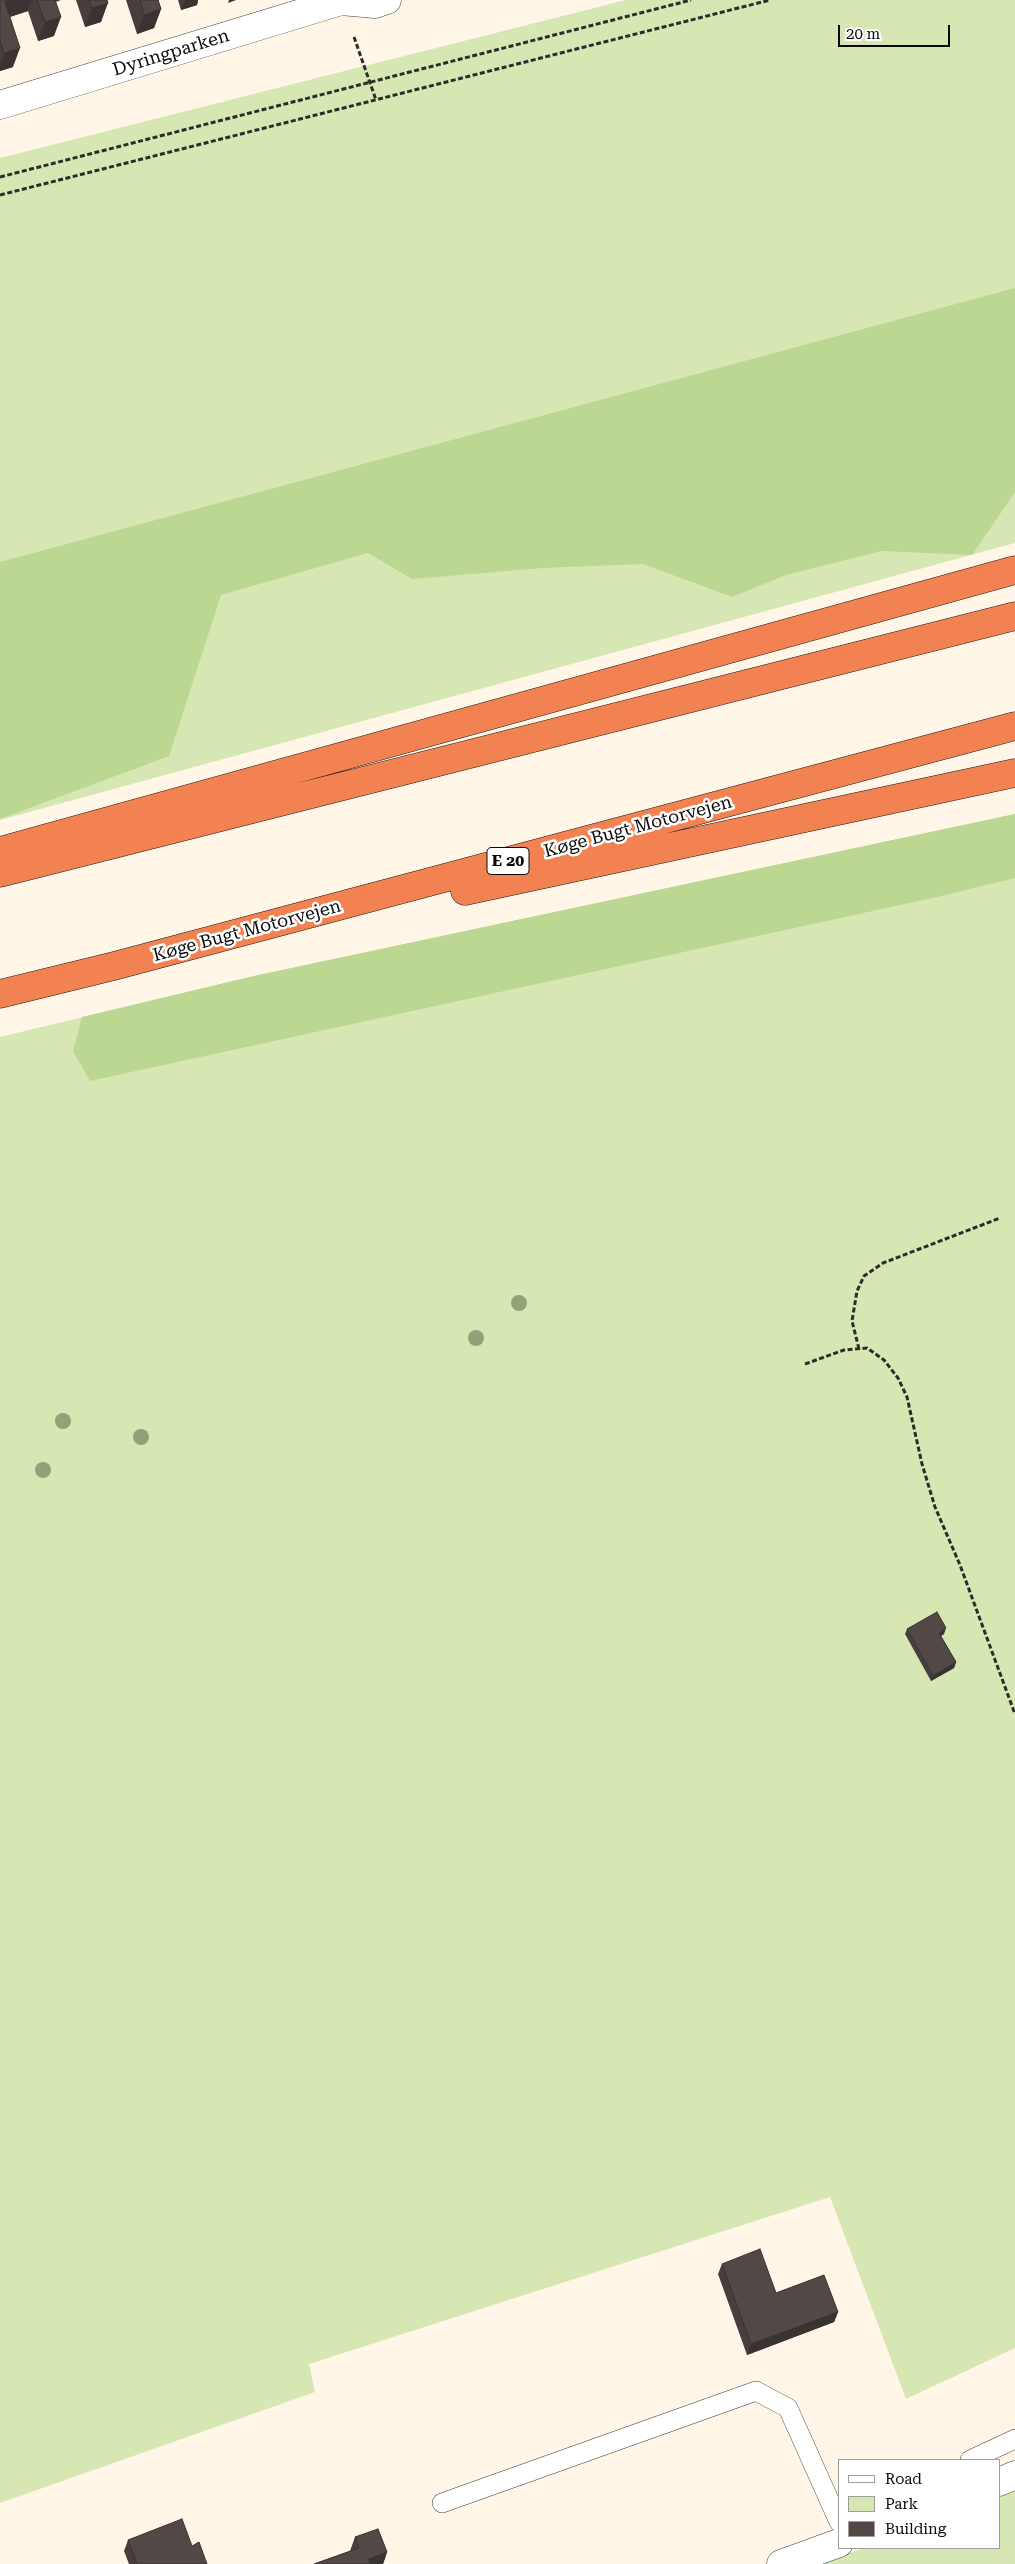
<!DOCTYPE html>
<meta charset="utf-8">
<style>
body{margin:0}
#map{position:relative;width:1015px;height:2564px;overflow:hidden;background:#fff6e7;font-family:"Roboto Serif",serif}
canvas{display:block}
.legend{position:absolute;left:838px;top:2459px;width:162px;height:90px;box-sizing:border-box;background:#fff;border:1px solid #9d9d9d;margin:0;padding:6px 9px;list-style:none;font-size:15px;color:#0a0a0a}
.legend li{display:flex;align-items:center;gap:10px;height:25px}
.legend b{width:25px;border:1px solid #9d9d9d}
.scale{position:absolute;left:838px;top:25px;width:112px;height:22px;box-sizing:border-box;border:2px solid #0a0a0a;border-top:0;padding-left:6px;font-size:15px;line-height:18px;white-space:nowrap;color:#0a0a0a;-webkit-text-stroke:4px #fff;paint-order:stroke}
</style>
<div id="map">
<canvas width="1015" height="2564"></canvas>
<ul class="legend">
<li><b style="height:6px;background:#fff"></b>Road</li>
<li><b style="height:14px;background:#d6e7b3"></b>Park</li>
<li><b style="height:14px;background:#524947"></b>Building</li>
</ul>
<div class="scale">20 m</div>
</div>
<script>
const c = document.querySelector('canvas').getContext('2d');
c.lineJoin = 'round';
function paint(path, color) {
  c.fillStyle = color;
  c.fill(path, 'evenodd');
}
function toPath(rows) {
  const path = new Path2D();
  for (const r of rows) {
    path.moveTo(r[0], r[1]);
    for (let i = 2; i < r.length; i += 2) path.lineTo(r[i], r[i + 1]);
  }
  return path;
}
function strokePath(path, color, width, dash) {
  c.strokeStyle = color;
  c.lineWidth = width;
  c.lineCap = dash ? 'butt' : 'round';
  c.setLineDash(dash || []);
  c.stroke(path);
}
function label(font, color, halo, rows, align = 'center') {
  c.font = font + ' "Roboto Serif",serif';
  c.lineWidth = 5;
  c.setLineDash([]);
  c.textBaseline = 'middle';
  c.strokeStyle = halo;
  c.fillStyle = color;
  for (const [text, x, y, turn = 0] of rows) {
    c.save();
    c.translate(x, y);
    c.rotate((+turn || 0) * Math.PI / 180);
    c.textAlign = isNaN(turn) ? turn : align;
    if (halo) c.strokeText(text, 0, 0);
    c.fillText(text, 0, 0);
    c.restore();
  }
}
const green = toPath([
 [626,0,1015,0,1015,543,0,820,0,158],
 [1015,814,1015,2348,906,2399,830,2197,309,2364,315,2392,0,2503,0,1037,254,976],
 [1015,2491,1015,2564,820,2564,863,2548,999,2548,999,2497]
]);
const forest = toPath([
 [1015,288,1015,492,972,555,882,551,786,575,732,597,643,564,543,568,412,579,368,553,221,595,169,756,0,819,0,562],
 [1015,814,1015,878,937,897,90,1081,73,1051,82,1017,254,976]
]);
const path = toPath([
 [354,37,376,100],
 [0,177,691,0],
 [0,195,770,0],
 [859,1349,852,1321,857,1291,864,1276,883,1263,1000,1218],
 [805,1364,844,1350,867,1348,884,1360,898,1378,907,1397,922,1464,935,1507,960,1565,1015,1714]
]);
const service = toPath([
 [970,2460,1015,2439],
 [442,2503,756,2391,788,2408,839,2522]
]);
const minor = toPath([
 [0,105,341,1,375,4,387,0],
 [999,2482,1015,2475],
 [781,2564,839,2543]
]);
const motorway = toPath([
 [0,851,1015,570],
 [0,873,1015,616],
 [465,891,1015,773],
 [0,994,114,966,1015,726]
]);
const trees = [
 [519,1303],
 [476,1338],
 [63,1421],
 [141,1437],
 [43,1470]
];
const wall = toPath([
 [0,0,61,0,56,2,54,36,38,41,28,11,10,17,13,67,0,71],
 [76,0,107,0,101,22,85,27],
 [126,0,158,0,161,9,154,28,137,34],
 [178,0,198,0,197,5,181,10],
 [907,1629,944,1634,941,1636,956,1662,954,1668,931,1681,905,1634],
 [722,2264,776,2293,838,2312,834,2322,747,2355,718,2274],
 [355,2537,387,2552,383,2564,314,2564,350,2551],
 [128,2540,192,2546,207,2564,129,2564,124,2551]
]);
const shadedWall = toPath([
 [11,0,32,0,28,11,0,20,5,2],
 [185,0,198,0,197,5,181,10],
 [229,0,236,0,228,3],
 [108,3,101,22,85,27,92,8],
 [161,9,154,28,137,34,144,15],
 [61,17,54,36,38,41,45,22],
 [20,48,13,67,0,71,0,64,4,53],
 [946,1628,944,1634,937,1638,939,1633],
 [956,1662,954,1668,931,1681,933,1676],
 [838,2312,834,2322,747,2355,751,2344],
 [387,2552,383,2564,367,2564,369,2559]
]);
const building = toPath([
 [0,0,11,0,5,2,20,48,4,53,0,41,0,0],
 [37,0,55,0,61,17,45,22,37,0],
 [89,0,107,0,108,3,92,8,89,0],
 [140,0,158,0,161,9,144,15,140,0],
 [937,1612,946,1628,939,1633,956,1662,933,1676,907,1629,937,1612],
 [760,2249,776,2293,824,2275,838,2312,751,2344,722,2264,760,2249],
 [182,2519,192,2546,199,2542,207,2564,137,2564,128,2540,182,2519],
 [378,2529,387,2552,369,2559,370,2564,314,2564,359,2548,355,2537,378,2529]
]);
const shields = [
 [508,861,42]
];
const shieldNames = [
 ["E 20",508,861]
];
const streetNames = [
 ["Dyringparken",171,53,-17],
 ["Køge Bugt Motorvejen",638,827,-15],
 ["Køge Bugt Motorvejen",247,931,-15]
];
paint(green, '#d6e7b3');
paint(forest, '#bcd792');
strokePath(service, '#3d3d3d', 20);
strokePath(minor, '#3d3d3d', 29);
strokePath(motorway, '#1b1b1b', 29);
strokePath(path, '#2c2c2c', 3, [5, 2.5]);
strokePath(service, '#fff', 19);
strokePath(minor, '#fff', 28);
strokePath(motorway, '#f28252', 28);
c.fillStyle = '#90a378';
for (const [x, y] of trees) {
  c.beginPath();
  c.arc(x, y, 8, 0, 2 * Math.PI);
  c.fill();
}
paint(wall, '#473f3d');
paint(shadedWall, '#393332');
paint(building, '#524947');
strokePath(building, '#393332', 1);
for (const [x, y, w] of shields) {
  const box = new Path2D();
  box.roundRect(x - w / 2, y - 13.5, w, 27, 4);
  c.fillStyle = '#fff';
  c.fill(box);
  strokePath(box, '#0a0a0a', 1);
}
label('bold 16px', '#0a0a0a', null, shieldNames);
label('18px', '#0a0a0a', '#fff', streetNames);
</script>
